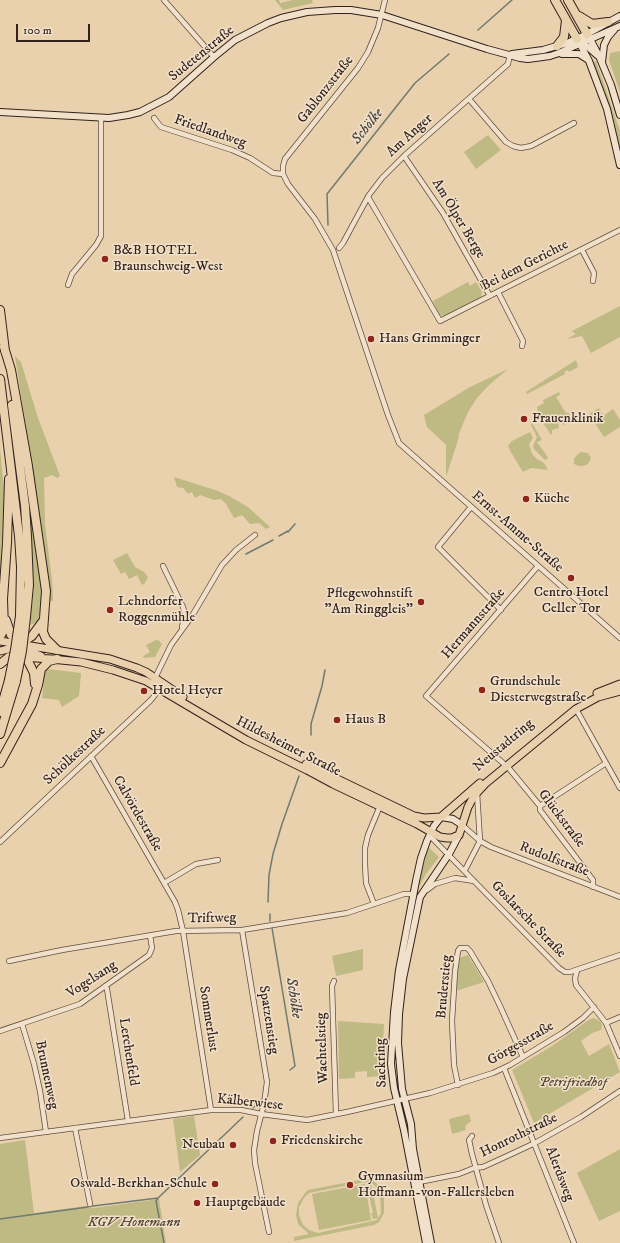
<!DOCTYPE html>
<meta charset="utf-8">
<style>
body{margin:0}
#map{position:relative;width:620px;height:1243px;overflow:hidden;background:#e9d1ad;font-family:"IM FELL DW Pica",serif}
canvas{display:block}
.scale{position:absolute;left:16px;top:24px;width:74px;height:18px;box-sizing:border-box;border:2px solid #32221c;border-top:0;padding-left:5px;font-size:12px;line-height:14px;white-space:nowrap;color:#32221c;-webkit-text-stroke:3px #f1e1ca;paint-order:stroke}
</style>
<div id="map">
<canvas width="620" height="1243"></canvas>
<div class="scale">100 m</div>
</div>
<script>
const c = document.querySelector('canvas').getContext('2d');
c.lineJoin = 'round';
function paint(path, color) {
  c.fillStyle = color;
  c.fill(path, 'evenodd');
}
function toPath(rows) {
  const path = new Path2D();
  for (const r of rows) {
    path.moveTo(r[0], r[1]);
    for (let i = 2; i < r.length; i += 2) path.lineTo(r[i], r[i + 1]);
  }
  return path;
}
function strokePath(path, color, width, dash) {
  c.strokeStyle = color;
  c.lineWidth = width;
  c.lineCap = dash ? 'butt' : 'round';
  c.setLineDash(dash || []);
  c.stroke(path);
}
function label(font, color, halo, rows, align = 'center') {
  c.font = font + ' "IM FELL DW Pica",serif';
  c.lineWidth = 3;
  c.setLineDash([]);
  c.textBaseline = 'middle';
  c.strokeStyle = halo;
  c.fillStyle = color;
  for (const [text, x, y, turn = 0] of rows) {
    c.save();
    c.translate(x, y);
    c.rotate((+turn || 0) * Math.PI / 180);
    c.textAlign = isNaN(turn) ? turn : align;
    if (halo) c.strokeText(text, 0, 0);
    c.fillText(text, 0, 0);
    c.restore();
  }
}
const green = toPath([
 [275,0,279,0,280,3,293,0,312,0,313,3,283,10],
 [620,51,620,92,609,60,610,53],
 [596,61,620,131,620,152,610,110,593,62],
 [488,135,501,150,476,169,464,152],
 [468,282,470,286,476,282,482,292,481,297,445,316,439,315,433,301],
 [620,306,620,337,591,353,582,336,567,339,576,334,572,331],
 [15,356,21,362,38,418,60,476,57,478,52,475,44,478,45,524,52,580,53,601,50,601,50,585],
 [576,360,578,367,569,372,568,370,564,372,565,374,527,394,526,392],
 [508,369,488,386,477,398,468,412,458,436,459,437,446,477,446,445,427,427,424,415,470,387],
 [559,392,560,395,556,397,566,413,568,412,573,419,563,425,562,423,558,423,559,428,552,430,552,434,551,435,536,412,538,411,537,407,544,403,543,400],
 [599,408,603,416,613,409,620,420,620,427,604,437,589,414],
 [532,423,542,440,537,442,547,456,548,458,545,460,534,449,533,446,537,437,531,425],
 [530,432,533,438,529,444,532,454,537,459,544,463,548,470,531,468,523,472,512,454,508,446,512,441],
 [0,448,4,489,0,588],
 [581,452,588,453,591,458,588,464,583,466,579,466,574,464,574,459,577,455],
 [174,477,218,491,229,496,248,507,270,527,266,529,259,523,250,524,242,515,234,518,226,504,221,499,214,500,200,495,195,498,192,492,188,494,183,488,177,487],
 [29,508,31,509,42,582,41,604,38,622,30,625,34,586],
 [127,553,135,567,144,572,148,577,145,583,142,585,137,575,129,579,125,572,121,574,113,560],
 [156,640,158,640,162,644,155,657,144,658,143,656,150,652,146,645],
 [48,669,81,673,79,696,62,707,59,700,42,698,45,670],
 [428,847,439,857,426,874,420,885,418,885],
 [363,949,363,970,336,976,332,956],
 [468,955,484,982,456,991,459,958],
 [594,1018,600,1021,602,1025,601,1030,592,1033,581,1041,589,1056,609,1044,620,1072,534,1123,512,1070,552,1046,590,1019],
 [338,1021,384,1024,383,1043,385,1076,367,1077,367,1071,355,1072,355,1078,339,1079],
 [469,1114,471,1121,465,1126,466,1130,452,1134,449,1119],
 [194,1116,200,1155,180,1172,173,1119],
 [25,1140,34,1213,86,1206,94,1208,159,1199,166,1243,0,1243,0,1144],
 [620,1149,620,1211,599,1221,577,1173],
 [365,1179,370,1179,375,1182,382,1190,384,1199,384,1213,379,1222,374,1225,294,1241,294,1237,309,1234,298,1224,296,1215,298,1203,305,1193,308,1190],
 [365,1182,373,1184,377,1188,380,1196,381,1213,378,1218,371,1184,367,1185,373,1213,371,1213,373,1219,378,1218,377,1220,318,1233,309,1230,303,1225,299,1215,299,1207,304,1198,309,1193],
 [365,1184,371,1220,319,1230,312,1194]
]);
const stream = toPath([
 [478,30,512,0],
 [328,225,327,194,415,83,449,54],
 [288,532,295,524],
 [279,536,288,531],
 [246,554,273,540],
 [311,735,311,724,322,686,325,670],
 [268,902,269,875,273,854,282,824,299,776],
 [270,914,270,921],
 [272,928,295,1066,290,1070],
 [253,1108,261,1100],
 [158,1198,243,1117],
 [158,1198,156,1201,164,1243],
 [93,1206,158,1198],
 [0,1219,88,1207]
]);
const street = toPath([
 [164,0,214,57],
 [385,0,378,28,368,52,358,68,285,159,283,166,283,174,288,184,315,219,333,250,388,415,399,443,620,638],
 [469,99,506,142,513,146,521,148,531,146,574,123],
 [154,118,161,127,232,150,250,158,273,173,283,174],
 [404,156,443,213,490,296],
 [368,197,440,321,620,230],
 [339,248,343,243,369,195,382,178,404,156,508,64,510,54],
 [582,250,594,273,593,281],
 [68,285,72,274,96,245,101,236,101,118],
 [498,292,523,341,522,346],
 [471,507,438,547,501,610],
 [163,566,183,607,185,614,182,627],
 [154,680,171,645,192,616,222,565,236,550,255,535],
 [576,709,620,788],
 [91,756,175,902,178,910,183,931,211,1110],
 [503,763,426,696,538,566],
 [507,766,540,806,540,810,593,880,593,887],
 [540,806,606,763],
 [462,825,480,841,491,847,620,897],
 [431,833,431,837,559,968,565,972,570,972,620,955],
 [0,842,151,700,161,687],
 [465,870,480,841,477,793],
 [164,883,196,864,218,860],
 [427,890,435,884,455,878,474,881],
 [374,904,366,883,365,864,365,848,368,835,380,806],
 [242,930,267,1082,264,1104,257,1131,254,1150,255,1163,269,1232],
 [9,961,62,950,176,931,242,930,347,913,404,894,414,894],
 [577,971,575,978,576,985,606,1023,620,1056],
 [334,981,332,986,336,1114],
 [105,986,107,989,128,1121],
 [606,1023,620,1017],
 [22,1024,34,1064,40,1091,46,1132],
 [0,1031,80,1004,149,955,152,948,150,935],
 [504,1068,574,1243],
 [458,1085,454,1065,452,1021,455,972,458,951,460,948,467,948,470,951,488,981,500,1006,523,1057],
 [75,1128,90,1204],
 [472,1136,469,1140,472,1154,486,1205,499,1243],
 [0,1138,211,1110,241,1110,261,1114,307,1120,347,1112,430,1093,493,1073,510,1065,564,1032,583,1018,594,1007],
 [419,1182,459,1174,474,1168,483,1167,505,1157,535,1143,581,1117,620,1091]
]);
const secondary = toPath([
 [589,37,599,56,611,85,620,115],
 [579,42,589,61,607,109,620,165],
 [580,43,588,47,597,55],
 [512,54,543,50,567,43,585,35,620,16],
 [562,54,579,54,587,59],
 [602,62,604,45,608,37,614,30],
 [0,112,109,118,128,115,140,112,169,97,214,57,235,40,268,23,281,18,307,12,335,10,351,10,382,15,487,49,520,58,528,59,550,56,559,53,620,26],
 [426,1243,404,1130,394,1088,391,1064,394,1012,399,970,416,881,421,858,427,841,434,826,441,817,453,819,462,825],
 [431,1243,413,1149,411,1124,402,1089,398,1043,399,1014,403,979,420,897,449,854,459,835]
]);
const primary = toPath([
 [0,641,110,659,137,668,146,672,183,697],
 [20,644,26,650,41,656],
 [0,651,12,648,20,644],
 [22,657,51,659,81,662,113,670,146,681,246,740,307,770,333,784,417,824,440,837,447,838,452,838,459,835,468,807,474,796,486,783,576,709,598,697,620,691],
 [597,693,620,684],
 [306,764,414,816,424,818,441,817,480,783]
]);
const highway = toPath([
 [555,0,577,39],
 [568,0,587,34],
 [579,16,592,24,608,22],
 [557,46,564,37,566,20],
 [0,310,5,351],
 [4,347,11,370,28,466,46,591,43,632,46,639,57,650],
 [0,379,19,536,21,567,20,616],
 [12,405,25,506,27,536,29,585,26,617],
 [6,620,11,635,20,644,32,636,43,621],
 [0,637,4,629,3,599,7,543,9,479],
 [26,657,34,673,35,684],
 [0,664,9,657],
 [0,712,9,680],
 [0,734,16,681],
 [0,763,32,704,38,685,41,669,49,661,57,659]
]);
const highwayBridge = toPath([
 [9,680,15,650,20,616],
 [16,681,22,651,26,617]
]);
const markers = [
 [105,259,4,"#8f2418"],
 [371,339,4,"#8f2418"],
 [524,419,4,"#8f2418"],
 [526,499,4,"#8f2418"],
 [571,578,4,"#8f2418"],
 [421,602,4,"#8f2418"],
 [110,610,4,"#8f2418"],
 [482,690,4,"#8f2418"],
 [144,691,4,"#8f2418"],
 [337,720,4,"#8f2418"],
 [273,1141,4,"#8f2418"],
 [233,1145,4,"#8f2418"],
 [215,1184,4,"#8f2418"],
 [350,1185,4,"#8f2418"],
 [197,1203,4,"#8f2418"]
];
const streetNames = [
 ["Sudetenstraße",202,54,-39],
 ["Gablonzstraße",326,90,-52],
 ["Friedlandweg",210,132,19],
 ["Am Anger",410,136,-42],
 ["Am Ölper Berge",458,219,59],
 ["Bei dem Gerichte",525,266,-27],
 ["Ernst-Amme-Straße",517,532,41],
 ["Hermannstraße",474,624,-49],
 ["Neustadtring",504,746,-40],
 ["Hildesheimer Straße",288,747,27],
 ["Schölkestraße",75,756,-43],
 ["Calvördestraße",137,814,60],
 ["Glückstraße",561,819,53],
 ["Rudolfstraße",554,860,21],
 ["Triftweg",212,919,-1],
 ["Goslarsche Straße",528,920,46],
 ["Vogelsang",92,980,-33],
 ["Bruderstieg",445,987,-85],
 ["Sommerlust",208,1019,81],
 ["Spatzenstieg",268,1020,81],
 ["Görgesstraße",521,1044,-30],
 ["Wachtelstieg",323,1048,-92],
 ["Lerchenfeld",128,1052,81],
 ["Sackring",382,1063,-92],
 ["Brunnenweg",46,1075,78],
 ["Kälberwiese",250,1103,6],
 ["Honrothstraße",519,1136,-26],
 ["Alerdsweg",559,1174,69]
];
const poiNames = [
 ["B&B HOTEL",113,251],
 ["Braunschweig-West",113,267],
 ["Hans Grimminger",379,339],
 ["Frauenklinik",532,419],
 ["Küche",534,499],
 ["Centro Hotel",571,593,"center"],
 ["Celler Tor",571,609,"center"],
 ["Pflegewohnstift",413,594,"right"],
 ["\"Am Ringgleis\"",413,610,"right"],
 ["Lehndorfer",118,602],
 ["Roggenmühle",118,618],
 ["Grundschule",490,682],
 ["Diesterwegstraße",490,698],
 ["Hotel Heyer",152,691],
 ["Haus B",345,720],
 ["Friedenskirche",281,1141],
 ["Neubau",225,1145,"right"],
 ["Gymnasium",358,1177],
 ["Hoffmann-von-Fallersleben",358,1193],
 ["Oswald-Berkhan-Schule",207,1184,"right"],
 ["Hauptgebäude",205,1203]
];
const parkNames = [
 ["Petrifriedhof",573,1083],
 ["KGV Honemann",134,1223]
];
const waterNames = [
 ["Schölke",368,127,-52],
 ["Schölke",293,998,81]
];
paint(green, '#bfb984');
strokePath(stream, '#6f7b70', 1.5);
strokePath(street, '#604e40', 6);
strokePath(secondary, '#32221c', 8);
strokePath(primary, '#32221c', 9);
strokePath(highway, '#32221c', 10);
strokePath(street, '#f1e1ca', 4.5);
strokePath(secondary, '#f1e1ca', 6);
strokePath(primary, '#e9d1ad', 7);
strokePath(highway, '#e9d1ad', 8);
strokePath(highwayBridge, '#32221c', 10, []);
strokePath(highwayBridge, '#e9d1ad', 8);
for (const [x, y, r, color] of markers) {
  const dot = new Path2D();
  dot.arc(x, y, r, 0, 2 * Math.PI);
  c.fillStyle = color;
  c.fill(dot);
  strokePath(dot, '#f1e1ca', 1.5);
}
label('14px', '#32221c', '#f1e1ca', streetNames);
label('14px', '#32221c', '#f1e1ca', poiNames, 'left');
label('italic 14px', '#554836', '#f1e1ca', parkNames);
label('italic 15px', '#4b473f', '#f1e1ca', waterNames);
</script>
